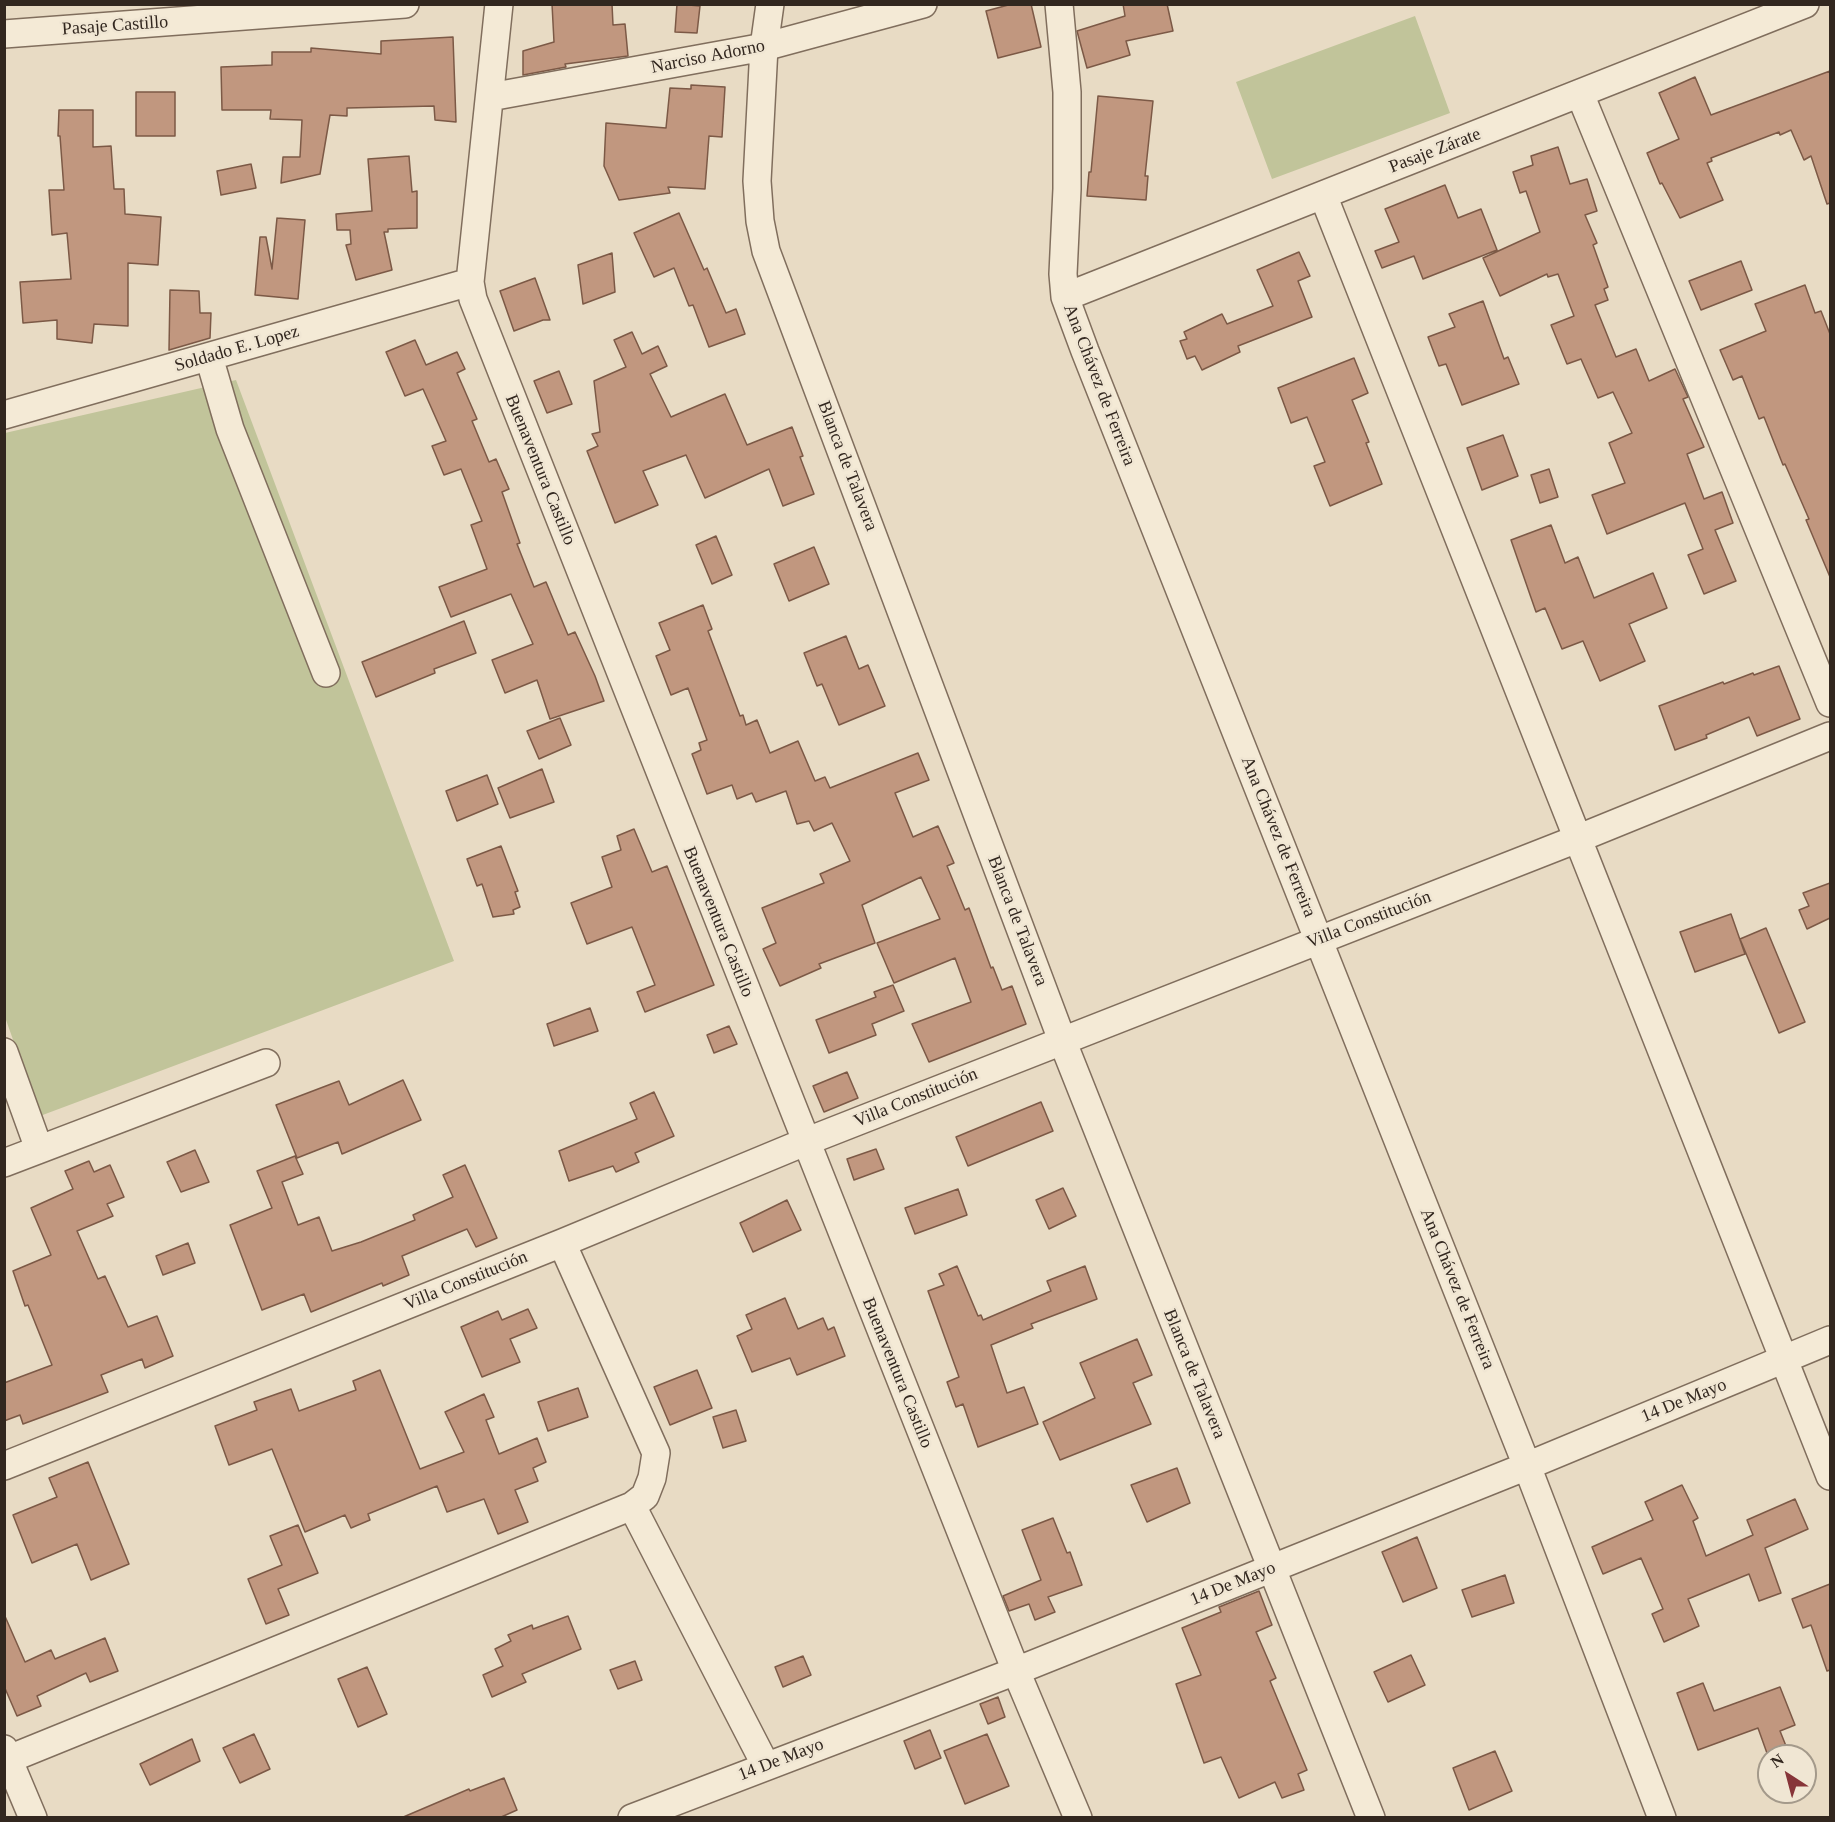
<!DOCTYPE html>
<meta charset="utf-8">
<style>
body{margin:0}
#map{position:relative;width:1835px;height:1822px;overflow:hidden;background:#e8dbc4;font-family:Georgia,serif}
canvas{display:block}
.frame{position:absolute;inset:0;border:6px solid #32271f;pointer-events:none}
.north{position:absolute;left:1757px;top:1744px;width:60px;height:60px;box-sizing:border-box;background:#f0e6d3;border:2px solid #a49a8b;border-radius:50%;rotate:324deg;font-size:16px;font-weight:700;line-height:24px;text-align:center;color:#32271f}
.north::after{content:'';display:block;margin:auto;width:21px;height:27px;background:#873539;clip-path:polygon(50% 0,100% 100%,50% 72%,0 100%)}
</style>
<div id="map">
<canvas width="1835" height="1822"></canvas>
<div class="frame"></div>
<div class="north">N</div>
</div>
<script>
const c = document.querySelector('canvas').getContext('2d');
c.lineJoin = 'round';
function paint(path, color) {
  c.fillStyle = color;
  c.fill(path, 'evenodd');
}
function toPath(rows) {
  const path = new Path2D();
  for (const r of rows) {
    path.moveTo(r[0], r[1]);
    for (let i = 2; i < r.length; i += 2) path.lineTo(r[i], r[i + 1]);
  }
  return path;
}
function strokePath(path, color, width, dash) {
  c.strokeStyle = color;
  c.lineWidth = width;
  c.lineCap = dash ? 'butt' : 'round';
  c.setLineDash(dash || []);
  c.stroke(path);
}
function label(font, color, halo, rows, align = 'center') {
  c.font = font + ' Georgia,serif';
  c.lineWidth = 5;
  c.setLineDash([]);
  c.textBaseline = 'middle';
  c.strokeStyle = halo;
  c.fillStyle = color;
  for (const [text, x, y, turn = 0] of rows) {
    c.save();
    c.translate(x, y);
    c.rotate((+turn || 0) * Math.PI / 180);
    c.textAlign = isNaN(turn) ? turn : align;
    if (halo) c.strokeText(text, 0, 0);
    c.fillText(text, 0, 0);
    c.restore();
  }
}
const green = toPath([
 [1415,16,1450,113,1272,179,1236,82],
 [236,380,454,961,40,1116,5,1017,5,433]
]);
const building = toPath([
 [552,4,612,4,613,25,625,24,628,56,565,64,566,67,523,75,523,51,554,42,552,4],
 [677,4,700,6,697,33,675,32,677,4],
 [1012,4,1031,4,1041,47,998,58,986,11,1012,4],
 [1123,4,1167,4,1173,31,1126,41,1130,55,1087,68,1077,31,1125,16,1123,4],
 [453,37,456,122,435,120,434,106,347,108,347,116,330,115,320,174,281,183,283,157,300,157,302,120,270,119,271,110,222,110,221,67,272,65,272,52,311,52,311,48,381,54,381,41,453,37],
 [1830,71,1830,203,1827,204,1811,156,1804,160,1791,130,1780,135,1779,132,1711,158,1712,161,1707,163,1723,200,1680,218,1662,183,1660,184,1647,153,1679,139,1659,93,1695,77,1711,115,1830,71],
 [691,85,725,87,722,137,709,136,705,189,668,187,670,193,619,200,604,166,606,123,666,128,670,88,691,89,691,85],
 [136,92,175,92,175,136,136,136,136,92],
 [1098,96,1153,101,1145,176,1148,176,1146,200,1087,196,1089,172,1091,172,1098,96],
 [59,110,93,110,93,147,111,146,114,189,124,189,125,214,161,217,158,265,128,263,128,326,94,324,92,343,57,339,57,320,23,323,20,282,71,279,67,233,52,235,49,190,64,190,60,136,58,136,59,110],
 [1558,147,1570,184,1587,179,1597,211,1585,215,1597,243,1593,245,1608,287,1604,289,1608,300,1595,305,1616,357,1636,349,1649,381,1675,369,1688,397,1683,399,1704,447,1687,454,1704,499,1722,492,1733,523,1715,530,1736,581,1704,594,1688,555,1703,549,1685,503,1607,534,1592,495,1625,483,1609,443,1632,433,1613,392,1598,398,1581,359,1567,364,1551,325,1574,316,1558,274,1548,277,1547,274,1500,296,1483,258,1540,232,1526,191,1520,193,1513,172,1533,165,1531,156,1558,147],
 [409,156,412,192,417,191,417,228,388,229,388,232,384,232,392,270,356,280,346,245,351,244,350,230,337,230,336,214,372,211,368,159,409,156],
 [251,164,256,188,221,195,217,171,251,164],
 [1445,185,1458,218,1481,209,1497,250,1423,279,1414,256,1382,268,1375,251,1399,242,1385,209,1445,185],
 [679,213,704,270,707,268,726,313,736,309,745,334,709,347,693,305,689,306,674,268,654,277,634,233,679,213],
 [277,218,305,220,298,299,255,295,260,237,266,237,272,269,277,218],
 [1299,252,1310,276,1298,281,1312,317,1238,346,1240,352,1202,370,1195,356,1187,359,1180,341,1187,339,1184,332,1222,314,1227,324,1273,306,1257,270,1299,252],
 [612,253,615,292,583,304,578,265,612,253],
 [1741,261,1752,290,1701,310,1689,281,1741,261],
 [535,278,550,320,543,320,514,331,500,291,535,278],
 [1805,285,1815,313,1821,311,1830,334,1830,577,1806,520,1809,519,1785,464,1783,465,1764,417,1759,419,1742,376,1733,380,1720,350,1766,331,1755,304,1805,285],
 [170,290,199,291,200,313,211,313,210,338,169,350,170,290],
 [1483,301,1504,359,1508,357,1519,384,1462,405,1446,364,1439,366,1428,337,1455,327,1449,314,1483,301],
 [632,332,642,354,658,346,667,366,650,374,671,417,725,394,747,445,792,427,803,456,800,457,814,494,783,506,769,469,705,498,686,455,643,471,658,505,615,523,587,451,598,446,592,434,600,432,594,381,626,367,614,340,632,332],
 [415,340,426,365,457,352,465,369,457,373,477,419,472,421,489,462,496,459,509,489,502,492,520,543,517,544,534,587,546,582,568,635,575,632,595,676,604,701,550,719,537,680,505,693,492,660,533,644,511,594,451,617,439,587,487,569,471,525,482,521,461,469,444,475,432,446,446,441,423,389,405,396,386,352,415,340],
 [1354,358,1368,393,1352,400,1369,442,1366,443,1382,484,1330,506,1314,466,1325,462,1307,417,1291,423,1278,388,1354,358],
 [559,371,572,404,547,413,534,381,559,371],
 [1503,435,1518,476,1482,490,1467,448,1503,435],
 [1549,469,1558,497,1540,503,1531,475,1549,469],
 [1551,525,1565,563,1578,557,1594,598,1653,573,1667,608,1629,624,1645,661,1600,681,1583,641,1562,649,1545,608,1536,612,1511,540,1551,525],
 [716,536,732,575,712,584,696,545,716,536],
 [814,547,829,584,789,601,774,564,814,547],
 [703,605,712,629,708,631,740,716,743,715,746,725,757,720,770,753,798,741,815,781,825,777,830,788,918,753,929,780,895,793,913,837,938,826,954,863,947,866,965,910,969,908,991,968,993,967,1002,990,1012,986,1026,1024,929,1062,912,1024,971,1002,955,958,894,983,877,943,940,919,921,877,862,905,875,943,819,964,821,968,780,986,763,949,776,943,762,908,824,883,820,874,850,861,832,823,814,831,809,821,797,824,786,791,756,802,752,793,737,799,732,785,707,794,692,754,701,750,699,743,707,740,688,688,671,695,656,656,670,650,659,623,703,605],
 [464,621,476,653,434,669,435,673,376,697,362,662,464,621],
 [846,636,859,669,868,665,885,706,839,725,822,684,817,686,804,653,846,636],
 [1779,666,1800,719,1757,736,1749,717,1706,735,1707,738,1675,750,1659,706,1723,682,1724,684,1753,673,1754,675,1779,666],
 [560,718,571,745,539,759,527,731,560,718],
 [542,769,554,802,510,818,498,788,542,769],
 [487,775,498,804,457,821,446,791,487,775],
 [634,829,652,872,667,866,714,985,645,1012,637,992,655,985,632,927,587,944,571,903,612,887,602,857,621,850,617,836,634,829],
 [501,846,518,891,515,892,520,907,513,910,514,914,493,917,482,884,477,886,467,859,501,846],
 [1830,883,1830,918,1807,929,1799,910,1809,906,1803,893,1830,883],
 [1731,914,1745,954,1695,972,1680,932,1731,914],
 [1766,928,1805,1022,1779,1033,1740,939,1766,928],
 [893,985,904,1011,872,1024,876,1035,829,1053,816,1020,876,997,874,992,893,985],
 [590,1008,598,1031,554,1046,547,1024,590,1008],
 [729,1026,737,1044,714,1053,707,1035,729,1026],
 [847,1072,858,1098,824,1112,813,1086,847,1072],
 [403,1080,421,1120,342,1154,338,1142,297,1158,276,1105,339,1081,349,1105,403,1080],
 [654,1092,674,1136,635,1153,639,1162,616,1172,613,1166,569,1181,559,1151,637,1119,630,1103,654,1092],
 [1041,1102,1053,1131,968,1166,956,1137,1041,1102],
 [876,1149,884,1169,854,1180,847,1159,876,1149],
 [195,1150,209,1182,181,1192,167,1162,195,1150],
 [295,1156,303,1174,282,1182,298,1225,319,1217,332,1251,361,1242,415,1220,413,1215,453,1197,443,1175,465,1165,497,1238,476,1247,467,1229,402,1256,409,1275,383,1286,382,1283,311,1312,304,1294,262,1310,230,1225,272,1208,257,1171,295,1156],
 [89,1161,94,1172,110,1165,124,1197,107,1204,113,1216,77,1231,98,1279,105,1276,128,1327,157,1316,173,1356,145,1368,142,1359,101,1375,108,1392,69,1407,23,1424,20,1415,4,1421,4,1383,52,1365,28,1305,25,1306,13,1271,51,1255,31,1208,73,1189,65,1171,89,1161],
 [1063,1188,1076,1216,1049,1229,1036,1200,1063,1188],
 [958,1189,967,1215,915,1234,905,1208,958,1189],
 [787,1200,801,1230,753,1252,740,1223,787,1200],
 [188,1243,195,1263,163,1275,156,1256,188,1243],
 [957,1266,978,1316,981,1315,983,1320,1051,1291,1047,1281,1085,1266,1097,1299,1031,1324,1033,1328,991,1345,1007,1393,1024,1387,1038,1424,978,1447,963,1404,956,1407,947,1382,959,1377,928,1291,944,1285,939,1274,957,1266],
 [785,1298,798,1329,823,1318,828,1330,834,1327,845,1356,797,1375,790,1358,752,1372,737,1336,752,1329,746,1315,785,1298],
 [528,1309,537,1328,510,1339,520,1362,482,1377,461,1327,498,1311,502,1320,528,1309],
 [1137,1339,1152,1375,1133,1383,1151,1424,1060,1460,1043,1422,1095,1398,1080,1363,1137,1339],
 [380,1370,420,1469,464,1452,445,1412,484,1394,494,1417,486,1420,499,1454,537,1438,546,1462,533,1468,538,1481,515,1490,528,1522,498,1534,484,1499,447,1512,437,1486,368,1514,370,1520,351,1528,345,1515,305,1532,272,1449,229,1465,215,1426,257,1410,254,1402,291,1389,299,1411,356,1390,353,1381,380,1370],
 [697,1370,712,1408,670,1425,654,1387,697,1370],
 [578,1388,588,1417,548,1431,538,1402,578,1388],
 [736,1410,746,1441,723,1448,713,1417,736,1410],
 [88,1462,129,1564,91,1580,77,1544,32,1563,13,1515,57,1497,49,1478,88,1462],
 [1177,1468,1190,1503,1147,1522,1131,1485,1177,1468],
 [1682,1485,1698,1518,1693,1521,1706,1556,1753,1535,1747,1520,1795,1499,1808,1529,1765,1548,1781,1593,1759,1601,1749,1574,1688,1599,1699,1626,1664,1642,1652,1614,1663,1609,1641,1558,1603,1574,1592,1547,1653,1520,1645,1502,1682,1485],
 [1053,1518,1067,1553,1070,1552,1082,1585,1048,1597,1055,1612,1035,1620,1029,1604,1009,1611,1003,1596,1041,1580,1022,1530,1053,1518],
 [298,1525,318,1573,278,1589,289,1615,266,1624,248,1579,282,1565,270,1536,298,1525],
 [1417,1537,1437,1588,1403,1602,1382,1552,1417,1537],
 [1505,1575,1514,1603,1472,1617,1462,1590,1505,1575],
 [1830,1584,1830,1670,1827,1671,1811,1625,1803,1628,1792,1599,1830,1584],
 [1259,1591,1272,1625,1256,1632,1276,1678,1270,1681,1307,1770,1298,1774,1304,1790,1282,1798,1275,1782,1239,1798,1221,1757,1204,1763,1176,1684,1201,1675,1182,1628,1221,1612,1219,1607,1259,1591],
 [4,1614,25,1662,51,1650,55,1659,105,1638,118,1671,90,1682,86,1673,37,1696,41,1706,17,1716,4,1686,4,1614],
 [568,1616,581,1649,522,1674,526,1682,492,1697,483,1675,503,1666,495,1649,511,1641,508,1635,532,1625,533,1629,568,1616],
 [1411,1655,1425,1685,1388,1702,1374,1672,1411,1655],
 [803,1656,811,1675,783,1687,775,1667,803,1656],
 [635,1661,642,1680,618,1689,610,1670,635,1661],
 [367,1667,387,1714,358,1727,338,1679,367,1667],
 [1703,1683,1714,1711,1780,1687,1795,1725,1780,1731,1790,1756,1768,1756,1758,1728,1698,1750,1677,1693,1703,1683],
 [998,1697,1005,1717,988,1724,980,1704,998,1697],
 [930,1730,941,1758,915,1769,904,1741,930,1730],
 [254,1734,270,1769,240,1783,223,1748,254,1734],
 [987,1734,1009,1786,965,1804,944,1751,987,1734],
 [192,1739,200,1761,150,1785,140,1764,192,1739],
 [1495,1751,1512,1791,1469,1810,1453,1768,1495,1751],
 [504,1778,517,1810,499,1818,401,1818,469,1789,470,1791,504,1778]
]);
const street = toPath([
 [499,4,470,282,473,299,1016,1671,1078,1818],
 [770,4,764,47,757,181,760,221,766,251,1062,1040,1371,1818],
 [1059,4,1067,92,1067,189,1063,274,1065,297,1085,351,1527,1466,1662,1818],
 [4,34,405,4],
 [1580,94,1830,703],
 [490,97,764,47,923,4],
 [1323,195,1830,1476],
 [1065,297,1805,4],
 [209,357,230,429,326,673],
 [4,415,470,282],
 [4,1052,39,1149],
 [4,1163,266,1063],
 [562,1243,656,1453,652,1478,645,1496,632,1506,766,1766],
 [4,1466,562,1243,805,1142,1577,839,1830,736],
 [4,1749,33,1818],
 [9,1759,632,1506],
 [632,1818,1016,1671,1527,1466,1830,1340]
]);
const streetNames = [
 ["Pasaje Castillo",115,26,-4],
 ["Narciso Adorno",708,57,-11],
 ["Pasaje Zárate",1435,151,-21],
 ["Soldado E. Lopez",237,349,-16],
 ["Ana Chávez de Ferreira",1099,385,69],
 ["Blanca de Talavera",847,466,69],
 ["Buenaventura Castillo",540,470,68],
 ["Ana Chávez de Ferreira",1278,837,68],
 ["Villa Constitución",1369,920,-21],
 ["Blanca de Talavera",1017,921,69],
 ["Buenaventura Castillo",718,922,68],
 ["Villa Constitución",916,1098,-22],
 ["Villa Constitución",466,1281,-22],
 ["Ana Chávez de Ferreira",1457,1289,68],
 ["Buenaventura Castillo",897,1373,68],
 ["Blanca de Talavera",1194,1374,68],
 ["14 De Mayo",1684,1401,-22],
 ["14 De Mayo",1233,1584,-22],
 ["14 De Mayo",781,1760,-21]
];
paint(green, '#c1c49a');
paint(building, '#c1977f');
strokePath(building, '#7c5946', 1.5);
strokePath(street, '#806e5d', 30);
strokePath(street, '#f4ead6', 27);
label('18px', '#32271f', '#f0e6d3', streetNames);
</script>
